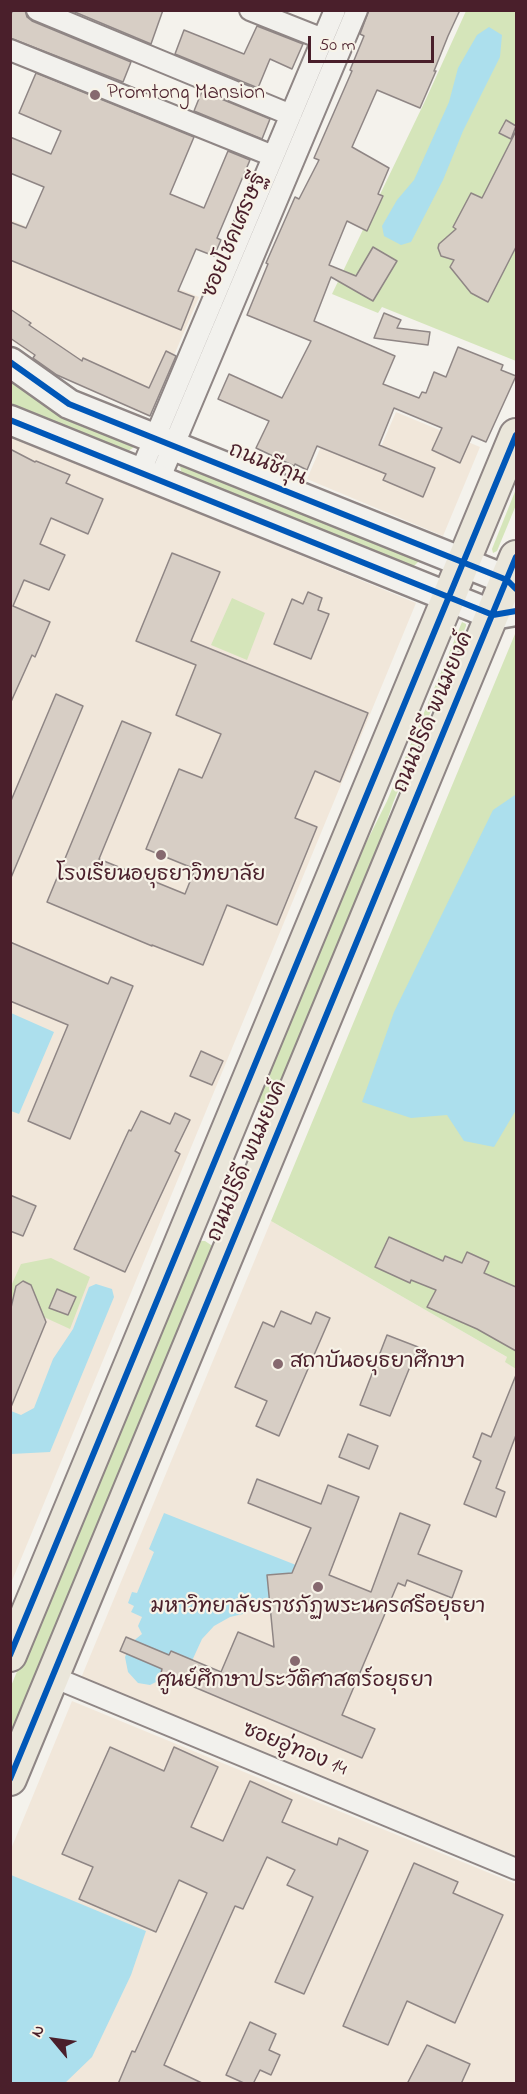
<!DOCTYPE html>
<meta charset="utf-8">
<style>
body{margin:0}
#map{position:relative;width:527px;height:2094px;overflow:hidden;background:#f4f2ec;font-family:"Indie Flower",sans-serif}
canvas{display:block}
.frame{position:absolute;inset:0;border:12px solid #4a1f2b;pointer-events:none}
.north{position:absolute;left:24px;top:2010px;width:60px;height:60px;-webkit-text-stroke:4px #f7f3e8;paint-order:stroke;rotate:299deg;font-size:16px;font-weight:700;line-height:24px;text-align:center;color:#4a1f2b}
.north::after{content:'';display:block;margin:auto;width:21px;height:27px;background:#4a1f2b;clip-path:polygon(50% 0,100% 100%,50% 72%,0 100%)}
.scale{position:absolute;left:308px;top:36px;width:126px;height:27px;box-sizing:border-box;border:3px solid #4a1f2b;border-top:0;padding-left:8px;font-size:18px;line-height:21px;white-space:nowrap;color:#4a1f2b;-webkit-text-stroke:4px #f7f3e8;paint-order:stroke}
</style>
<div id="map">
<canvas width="527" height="2094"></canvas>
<div class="frame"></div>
<div class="north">N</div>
<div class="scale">50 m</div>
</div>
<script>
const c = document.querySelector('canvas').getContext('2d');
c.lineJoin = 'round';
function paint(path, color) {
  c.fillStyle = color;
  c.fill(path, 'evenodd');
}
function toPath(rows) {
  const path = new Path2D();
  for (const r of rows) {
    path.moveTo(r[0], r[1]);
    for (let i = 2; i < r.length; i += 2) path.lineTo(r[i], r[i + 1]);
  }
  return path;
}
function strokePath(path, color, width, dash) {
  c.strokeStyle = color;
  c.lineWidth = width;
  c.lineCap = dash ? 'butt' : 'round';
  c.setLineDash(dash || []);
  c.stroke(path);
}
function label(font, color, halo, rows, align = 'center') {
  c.font = font + ' "Indie Flower","Playpen Sans Thai",sans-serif';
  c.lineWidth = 4.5;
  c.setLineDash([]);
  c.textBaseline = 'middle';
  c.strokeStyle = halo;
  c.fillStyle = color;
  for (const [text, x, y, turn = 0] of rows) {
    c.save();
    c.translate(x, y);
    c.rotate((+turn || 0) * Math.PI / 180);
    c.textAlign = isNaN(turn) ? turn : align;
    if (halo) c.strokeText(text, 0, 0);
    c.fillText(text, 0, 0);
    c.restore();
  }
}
const built = toPath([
 [11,220,199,297,148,416,65,379,11,340],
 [396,412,480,447,443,536,307,479,329,428,380,449],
 [11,436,416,603,11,1583],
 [271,1221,507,1357,506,1362,516,1369,516,1856,81,1678],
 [72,1701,516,1884,516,2083,11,2084,11,1849]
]);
const green = toPath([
 [466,11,516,11,516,361,382,307,378,313,332,294,426,99],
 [10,374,134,443,134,447,127,452,11,405],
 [184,463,417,558,418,562,414,566,409,567,184,474,181,471,180,466],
 [516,489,516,505,497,551,493,553,492,549],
 [232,598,265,613,247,660,211,645],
 [462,622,466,624,466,626,393,803,354,919,272,1107,266,1107,258,1101,256,1096,333,909,387,801],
 [515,634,516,635,516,1369,505,1362,507,1357,271,1221],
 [200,1241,205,1241,214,1247,11,1749,11,1686,192,1248],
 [51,1258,90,1277,70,1329,11,1302,11,1286,21,1264]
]);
const water = toPath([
 [489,27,502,35,500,57,463,131,443,180,411,242,401,245,384,236,382,226,397,200,414,180,449,102,458,68,477,35],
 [516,787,516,1110,494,1147,464,1141,447,1115,411,1118,362,1102,394,1012,493,810,515,795],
 [11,1013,54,1032,19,1114,11,1111],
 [96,1284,112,1289,114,1297,50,1452,11,1454,11,1411,21,1415,34,1408,53,1359,73,1329,89,1287],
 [164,1513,296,1565,292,1573,267,1575,270,1605,247,1609,247,1613,230,1617,214,1626,202,1639,191,1663,172,1655,162,1679,150,1685,138,1683,128,1672,125,1657,131,1643,142,1634,138,1626,142,1617,131,1612,134,1606,128,1603,132,1592,137,1593,154,1552,149,1549],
 [11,1875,146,1931,131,1975,92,2057,65,2083,11,2083]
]);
const building = toPath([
 [13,10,25,10,27,17,32,21,131,62,123,82,10,38,10,16,13,10],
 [70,10,163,10,151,44,70,10],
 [369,10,460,10,448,36,434,71,436,71,420,108,377,90,352,147,389,168,378,194,383,196,367,231,347,221,329,265,356,276,373,247,397,261,373,301,331,277,314,321,395,356,383,384,419,398,422,392,426,393,434,372,446,377,458,347,503,365,501,370,516,376,486,442,472,436,460,463,432,450,442,428,394,408,379,445,435,468,423,497,383,480,386,474,317,446,307,470,295,464,294,466,256,448,269,421,218,399,229,374,282,398,311,341,247,315,268,264,266,263,295,197,299,199,319,160,314,158,352,71,350,70,364,36,360,34,369,10],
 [257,26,303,44,292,69,270,59,258,88,175,54,184,30,244,54,257,26],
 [36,73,194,137,170,194,204,208,228,151,250,160,217,238,221,240,214,256,196,249,178,291,194,297,181,330,10,260,10,222,26,228,44,187,10,173,10,137,51,154,61,131,19,113,36,73],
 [202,91,270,119,262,139,194,111,202,91],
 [506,120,516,126,511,139,499,133,506,120],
 [516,131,516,247,488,302,471,293,450,267,454,260,441,256,438,248,439,244,456,229,453,227,471,193,482,198,516,131],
 [10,309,31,323,29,325,82,361,83,358,149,388,166,351,176,356,150,416,57,375,33,358,35,355,10,338,10,309],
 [384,313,401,320,397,328,430,332,428,345,374,338,384,313],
 [10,449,35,462,36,461,70,475,66,483,103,499,88,534,51,518,40,544,65,555,49,590,24,580,13,606,50,622,35,657,32,655,10,704,10,449],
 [172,553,220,572,191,641,368,713,340,782,315,771,295,818,317,827,277,925,227,905,203,965,152,945,152,946,47,902,122,721,151,733,99,859,185,894,195,869,146,849,179,769,202,778,221,734,176,715,196,665,136,641,172,553],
 [308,592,322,598,318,610,329,614,311,659,274,644,292,599,303,604,308,592],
 [56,694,83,706,10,880,10,803,56,694],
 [10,942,108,984,111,977,133,986,70,1139,28,1121,68,1025,10,1001,10,942],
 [201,1051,223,1061,212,1085,190,1076,201,1051],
 [141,1111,170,1124,175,1113,190,1120,175,1151,180,1154,125,1272,74,1249,129,1130,131,1131,141,1111],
 [10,1195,36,1206,23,1236,10,1231,10,1195],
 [389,1237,443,1261,445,1256,462,1263,467,1252,489,1262,484,1273,516,1287,516,1351,477,1329,427,1307,436,1290,411,1280,410,1283,375,1267,389,1237],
 [23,1281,31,1285,46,1322,11,1407,10,1312,16,1286,23,1281],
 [57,1289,76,1297,68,1315,49,1308,57,1289],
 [281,1311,311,1324,316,1312,330,1318,279,1436,256,1426,267,1401,235,1387,263,1322,274,1327,281,1311],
 [387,1335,418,1347,390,1416,360,1405,387,1335],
 [516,1375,516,1435,496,1488,505,1492,496,1517,464,1504,481,1461,473,1457,482,1433,491,1437,516,1375],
 [348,1434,378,1446,369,1469,339,1457,348,1434],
 [257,1479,321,1504,328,1485,359,1497,329,1575,371,1592,400,1513,430,1525,418,1554,462,1571,452,1598,407,1580,405,1586,398,1583,342,1715,375,1729,362,1758,161,1673,162,1669,120,1651,126,1637,169,1655,171,1651,221,1672,238,1632,274,1647,267,1575,292,1573,311,1528,248,1503,257,1479],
 [110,1747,164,1771,174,1747,218,1767,191,1827,223,1841,250,1781,292,1800,282,1822,337,1845,339,1838,368,1851,304,1994,275,1982,313,1897,287,1885,295,1870,267,1857,243,1909,235,1906,164,2065,204,2084,118,2084,132,2051,135,2052,207,1893,179,1880,156,1932,79,1899,93,1867,62,1854,110,1747],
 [414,1863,458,1882,453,1893,503,1915,455,2023,407,2001,388,2045,343,2026,414,1863],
 [250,2022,276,2034,269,2050,280,2055,271,2075,260,2070,253,2084,246,2084,226,2075,250,2022],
 [427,2045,470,2064,461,2084,407,2084,427,2045]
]);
const minor = toPath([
 [37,10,291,115],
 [250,10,323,39],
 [10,50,273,156],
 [140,473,335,10],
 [159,480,357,10],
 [53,1677,516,1869]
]);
const secondary = toPath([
 [10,362,69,404,507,580,516,589],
 [10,420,493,615,516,611]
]);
const primary = toPath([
 [10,1655,516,435],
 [10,1779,516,557]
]);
const cycleway = toPath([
 [10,362,69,404,507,580,516,589],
 [10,420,493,615,516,611],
 [10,1655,516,435],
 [10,1779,516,557]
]);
const markers = [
 [95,95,6,"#86696f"],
 [161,855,6,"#86696f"],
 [278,1364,6,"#86696f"],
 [318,1587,6,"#86696f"],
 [295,1661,6,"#86696f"]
];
const poiNames = [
 ["Promtong Mansion",107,95,"left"],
 ["โรงเรียนอยุธยาวิทยาลัย",161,877],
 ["สถาบันอยุธยาศึกษา",290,1364,"left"],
 ["มหาวิทยาลัยราชภัฏพระนครศรีอยุธยา",318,1609],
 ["ศูนย์ศึกษาประวัติศาสตร์อยุธยา",295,1683]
];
const streetNames = [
 ["ซอยโชคเศรษฐี",236,236,-67],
 ["ถนนชีกุน",267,466,22],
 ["ถนนปรีดี พนมยงค์",435,713,-67],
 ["ถนนปรีดี พนมยงค์",249,1162,-67],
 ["ซอยอู่ทอง 14",294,1751,22]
];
paint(built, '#f1e7da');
paint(green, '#d5e5ba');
paint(water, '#acdfed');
paint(building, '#d7cec5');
strokePath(building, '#8f8685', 1.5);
strokePath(minor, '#8f8685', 24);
strokePath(secondary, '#8f8685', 33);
strokePath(primary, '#8f8685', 36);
strokePath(minor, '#f2f1ed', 20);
strokePath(secondary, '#f2f1ed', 28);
strokePath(primary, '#eae6da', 32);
strokePath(cycleway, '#0057b8', 6);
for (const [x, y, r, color] of markers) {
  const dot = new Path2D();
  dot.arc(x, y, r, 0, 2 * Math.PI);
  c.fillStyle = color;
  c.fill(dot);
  strokePath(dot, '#f7f3e8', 2);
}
label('21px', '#4a1f2b', '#f7f3e8', poiNames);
label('21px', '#4a1f2b', '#f7f3e8', streetNames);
</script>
